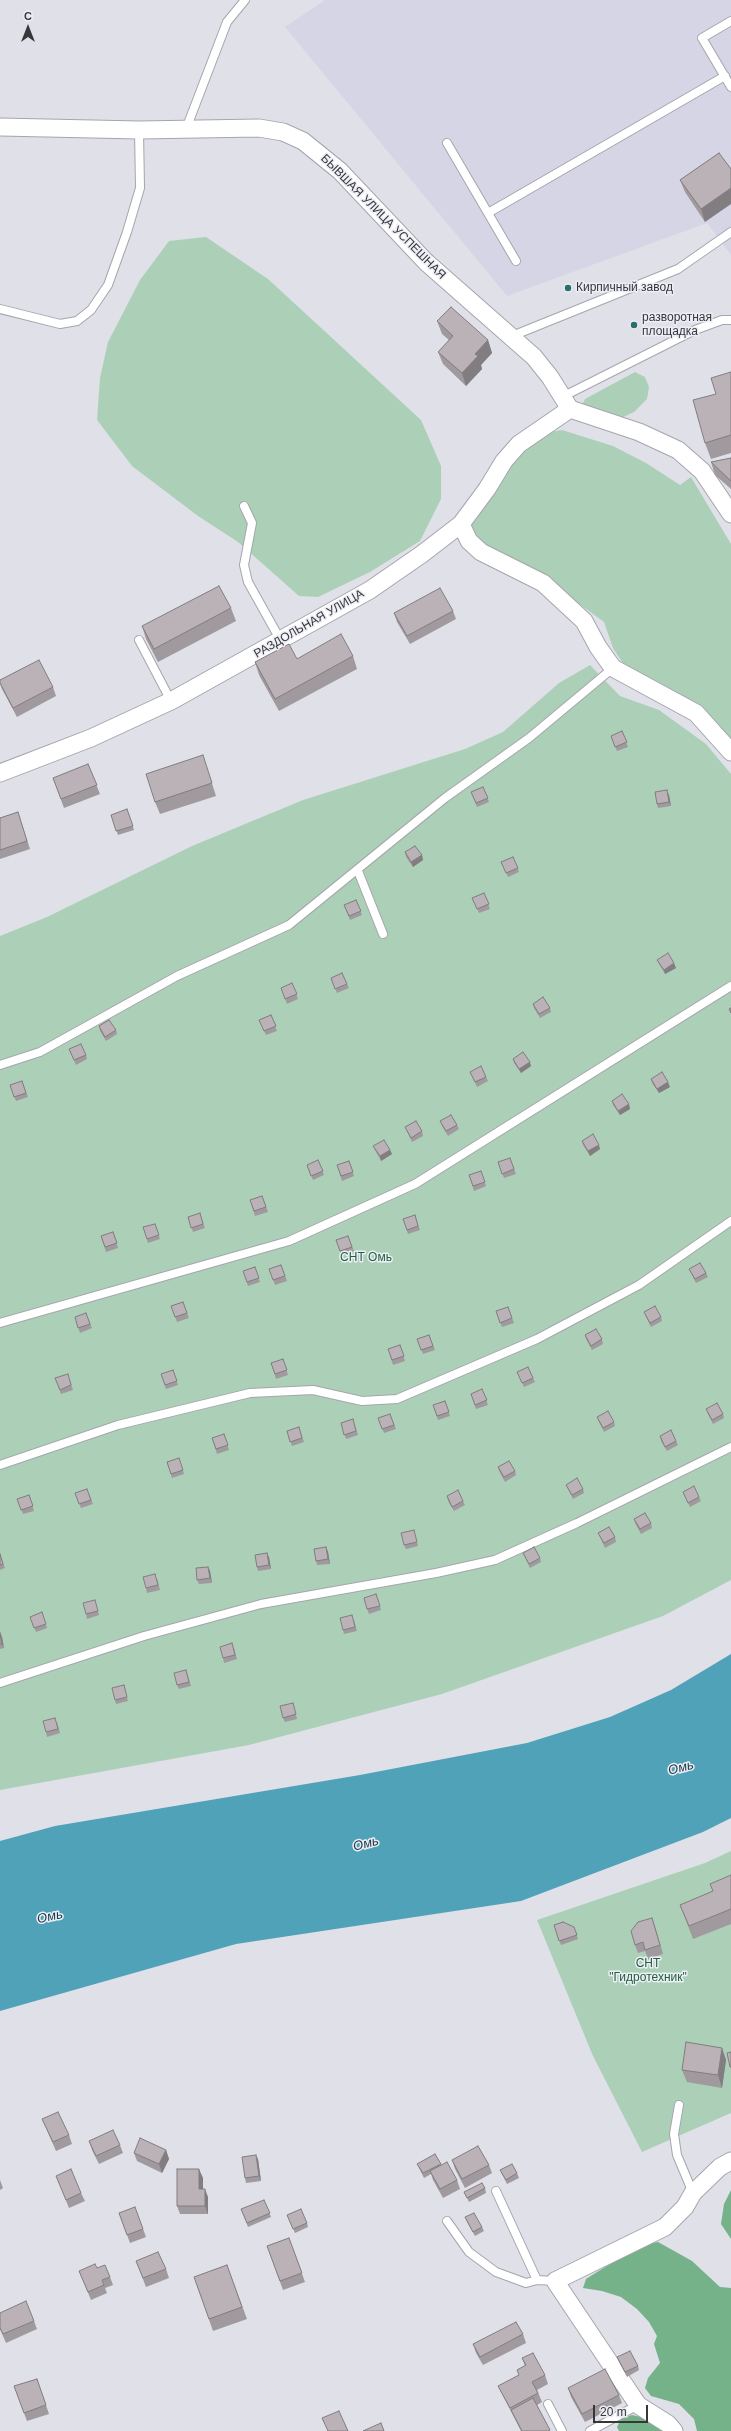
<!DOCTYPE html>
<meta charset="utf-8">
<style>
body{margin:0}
#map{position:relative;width:731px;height:2431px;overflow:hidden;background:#e0e0e8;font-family:Helvetica,sans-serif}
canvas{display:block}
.north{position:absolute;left:8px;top:8px;width:40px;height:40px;-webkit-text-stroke:3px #ededf6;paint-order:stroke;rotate:0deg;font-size:11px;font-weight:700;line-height:16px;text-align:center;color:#37373a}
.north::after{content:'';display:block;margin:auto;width:14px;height:18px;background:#37373a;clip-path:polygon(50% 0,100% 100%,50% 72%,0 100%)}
.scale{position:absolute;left:593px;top:2405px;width:55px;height:18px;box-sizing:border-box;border:2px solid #37373a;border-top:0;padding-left:5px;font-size:12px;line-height:14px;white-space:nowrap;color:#37373a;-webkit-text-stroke:3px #ededf6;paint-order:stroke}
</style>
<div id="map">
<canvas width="731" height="2431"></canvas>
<div class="north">С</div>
<div class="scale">20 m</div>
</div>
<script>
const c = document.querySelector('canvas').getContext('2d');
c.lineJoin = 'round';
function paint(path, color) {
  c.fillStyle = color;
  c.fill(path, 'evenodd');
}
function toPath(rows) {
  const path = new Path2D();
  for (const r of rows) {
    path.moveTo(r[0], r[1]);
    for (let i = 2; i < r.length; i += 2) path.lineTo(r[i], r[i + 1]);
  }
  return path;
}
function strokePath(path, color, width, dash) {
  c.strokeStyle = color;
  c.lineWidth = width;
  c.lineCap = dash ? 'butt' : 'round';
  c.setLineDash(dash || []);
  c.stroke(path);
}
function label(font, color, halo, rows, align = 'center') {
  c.font = font + ' Helvetica,sans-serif';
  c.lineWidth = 3;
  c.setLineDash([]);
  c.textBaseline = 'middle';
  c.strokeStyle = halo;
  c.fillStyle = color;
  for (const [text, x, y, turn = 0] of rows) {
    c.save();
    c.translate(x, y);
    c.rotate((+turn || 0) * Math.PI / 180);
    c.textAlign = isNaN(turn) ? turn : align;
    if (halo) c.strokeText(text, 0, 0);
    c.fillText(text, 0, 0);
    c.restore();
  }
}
const built = toPath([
 [325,0,731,0,731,255,707,223,507,296,285,27]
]);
const green = toPath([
 [206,237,268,279,421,420,441,466,441,499,420,541,370,572,318,597,299,596,238,542,198,516,132,466,97,420,100,378,108,342,140,280,169,241],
 [635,372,645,377,649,387,647,399,634,412,619,419,581,407,585,399],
 [562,430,613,446,646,463,680,485,691,477,731,544,731,744,700,708,667,687,624,665,613,648,604,622,555,586,515,559,491,550,471,532,470,522,513,458,551,432],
 [590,665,620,696,659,710,706,744,731,774,731,1580,663,1616,442,1694,249,1745,0,1790,0,936,47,917,192,846,303,800,465,749,503,732,559,683],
 [731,1851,731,2113,642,2152,593,2056,537,1920,705,1863]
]);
const forest = toPath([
 [731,2190,731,2239,721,2224,724,2204],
 [658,2242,692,2261,720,2287,731,2288,731,2431,697,2431,694,2419,679,2404,651,2396,645,2388,648,2378,660,2363,654,2344,657,2336,649,2322,637,2309,621,2297,602,2291,583,2288,586,2279,621,2257,648,2244],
 [632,2415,641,2417,664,2431,619,2431,617,2427,621,2419]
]);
const water = toPath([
 [731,1654,731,1818,703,1832,521,1901,236,1944,0,2011,0,1841,55,1826,360,1775,527,1743,610,1717,671,1690]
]);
const service = toPath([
 [731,21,702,38,731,87],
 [186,129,227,22,245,0],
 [447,143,516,261],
 [488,213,725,76],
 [0,309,60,324,77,321,91,310,108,285,127,232,140,188,139,130],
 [512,336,678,269,731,232],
 [562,397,695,330,722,320,731,320],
 [244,506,252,523,244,565,248,582,281,641],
 [139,640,171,701],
 [358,871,383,934],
 [0,1065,40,1052,177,976,289,925,445,798,529,738,613,668],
 [0,1323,289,1241,415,1184,731,986],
 [0,1465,118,1425,250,1393,313,1390,362,1401,397,1399,537,1339,639,1285,731,1221],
 [0,1683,144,1636,261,1604,436,1573,495,1560,577,1523,731,1447],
 [679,2105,674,2134,677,2155,693,2193],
 [496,2191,537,2280],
 [447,2221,469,2252,496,2272,526,2283,537,2280,555,2281],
 [548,2404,562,2431],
 [590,2431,638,2405]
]);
const minor = toPath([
 [0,127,139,130,259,128,283,132,303,141,340,171,426,262,534,357,550,377,570,409],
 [570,409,639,432,678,450,702,471,731,514],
 [461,524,469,541,481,552,543,583,584,621,598,647,613,668,696,713,731,752],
 [0,773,91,738,171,701,370,590,422,554,461,524,487,489,504,461,519,444,570,409],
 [674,2431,668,2424,638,2405,555,2281,665,2227,685,2207,693,2193,720,2167,731,2161]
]);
const wall = toPath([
 [719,153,705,222,685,192,680,180],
 [437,321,488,340,492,353,481,365,482,369,466,386,443,364,438,352,449,340,442,334],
 [731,372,731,453,711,459,705,443,716,394],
 [731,458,731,489,715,475,711,462],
 [231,608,236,621,158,662,146,639,142,626],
 [453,611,456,619,410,644,397,622,394,613],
 [353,656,357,669,279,711,259,675,255,662,297,659],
 [0,680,53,687,56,696,17,717,2,689,0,683],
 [622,731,628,747,617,751,611,736],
 [88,764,100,794,64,808,53,778],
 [207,768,216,796,160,814,155,802],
 [483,787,489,802,477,807,471,792],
 [669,795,671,806,658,808,657,804],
 [127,809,134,830,118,835,111,815],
 [18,812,30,849,0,859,0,818],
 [405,852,422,855,423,860,413,867,406,857],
 [513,857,519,872,508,877,501,862],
 [484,893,490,909,479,913,472,898],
 [356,900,362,915,350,920,344,905],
 [657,960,676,968,665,974,659,964],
 [342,973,349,988,337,993,331,978],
 [292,983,298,999,287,1004,281,988],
 [533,1004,550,1008,551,1012,540,1018,534,1008],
 [271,1015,277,1031,266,1035,259,1020],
 [99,1026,116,1030,117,1034,106,1041,100,1031],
 [69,1049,86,1055,87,1059,76,1065],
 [513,1059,531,1066,521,1073,514,1063],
 [470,1072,486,1077,488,1081,477,1087],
 [651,1079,670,1087,659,1093,652,1083],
 [22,1081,28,1097,16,1101,10,1085],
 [612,1101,629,1104,630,1109,620,1115,613,1105],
 [440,1121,457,1125,459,1129,448,1136,442,1126],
 [405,1127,422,1131,423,1136,412,1142],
 [582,1141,600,1149,590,1156,583,1145],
 [373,1146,390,1150,392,1154,381,1161,375,1150],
 [510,1158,516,1174,504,1178,498,1162],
 [318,1160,324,1175,313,1180,307,1165],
 [349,1161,354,1176,342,1181,337,1165],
 [481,1171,486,1186,474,1191,469,1175],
 [262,1196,268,1212,255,1216,250,1200],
 [200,1213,205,1228,193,1232,188,1217],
 [415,1215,420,1230,408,1234,403,1219],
 [155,1224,160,1239,148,1243,143,1227],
 [113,1232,118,1248,106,1252,101,1236],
 [348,1236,354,1251,342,1256,336,1240],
 [281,1265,287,1281,275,1285,269,1269],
 [255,1267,260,1282,248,1286,243,1271],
 [689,1269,706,1273,708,1277,696,1283],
 [183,1302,189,1318,177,1322,171,1306],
 [508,1307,514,1323,502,1327,496,1311],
 [644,1312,661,1317,662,1321,651,1327,646,1317],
 [86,1313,92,1328,80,1333,75,1317],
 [429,1335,435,1350,423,1354,417,1339],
 [585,1335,602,1339,603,1344,592,1350,586,1339],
 [400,1345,405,1361,393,1365,388,1349],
 [283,1359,288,1375,276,1379,271,1363],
 [173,1370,178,1385,166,1389,161,1374],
 [517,1372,533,1378,535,1382,524,1387],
 [68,1374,73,1390,61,1394,55,1378],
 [482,1389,488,1405,476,1409,471,1394],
 [445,1401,450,1416,438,1420,433,1405],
 [706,1409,723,1414,724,1418,713,1424,708,1414],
 [390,1414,396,1429,384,1433,378,1418],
 [597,1417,614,1422,615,1426,604,1432,599,1422],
 [353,1419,358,1435,346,1439,341,1423],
 [299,1427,304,1442,292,1446,287,1431],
 [224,1434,229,1450,217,1454,212,1438],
 [660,1436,676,1441,678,1445,667,1451,661,1441],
 [179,1458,184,1474,172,1478,167,1462],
 [498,1467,515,1471,516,1475,505,1482,499,1471],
 [566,1485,583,1489,584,1493,573,1499],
 [87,1489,93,1504,81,1508,75,1493],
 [683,1492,699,1497,701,1501,690,1507],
 [29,1495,34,1511,23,1514,17,1499],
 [447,1496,463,1501,465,1505,454,1511,448,1501],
 [634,1519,651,1523,652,1528,641,1534,635,1523],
 [598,1533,615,1537,616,1542,605,1548,600,1537],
 [415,1535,418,1546,406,1549,404,1545],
 [326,1547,328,1552,330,1564,317,1565,316,1561],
 [523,1553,540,1558,541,1562,530,1568],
 [0,1554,5,1568,0,1570],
 [269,1557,271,1569,258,1571,257,1567],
 [208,1567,210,1571,212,1583,199,1584,197,1580],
 [157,1578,160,1590,147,1593,146,1588],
 [376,1594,381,1610,369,1614,367,1609],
 [96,1604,99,1615,87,1619,86,1614],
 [42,1612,47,1628,36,1632,30,1617],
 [354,1620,357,1631,344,1634,343,1630],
 [0,1633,2,1637,4,1648,0,1649],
 [234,1648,237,1659,224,1663,223,1658],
 [186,1670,191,1686,179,1689,177,1685],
 [124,1685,128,1701,116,1704,115,1700],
 [293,1703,297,1719,285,1722,283,1718],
 [57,1722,60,1733,47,1737,46,1732],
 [731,1875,731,1924,693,1939,680,1905,713,1892],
 [652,1918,663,1954,648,1959,645,1951,638,1953,635,1945],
 [554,1925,574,1927,578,1939,561,1945],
 [722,2048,726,2060,722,2088,687,2082,682,2070],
 [42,2119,69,2135,72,2144,56,2151],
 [89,2141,120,2145,123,2153,99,2164,92,2150],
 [166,2150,169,2159,162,2173,137,2161,134,2153],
 [435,2154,441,2165,457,2180,460,2189,443,2198,433,2180,431,2174,424,2178,417,2164],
 [258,2159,261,2181,246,2183,245,2178],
 [452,2160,489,2165,492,2173,465,2188,455,2169],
 [500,2170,517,2173,519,2178,507,2184],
 [56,2176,81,2193,85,2201,69,2208],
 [203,2178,203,2189,208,2197,208,2214,180,2214,177,2206],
 [0,2180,3,2188,0,2190],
 [485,2188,486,2193,469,2202,464,2192],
 [264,2200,271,2217,248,2227,241,2209],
 [135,2207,146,2237,130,2243,119,2213],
 [287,2215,307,2223,308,2227,295,2233],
 [465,2217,482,2227,484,2231,475,2236,467,2222],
 [289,2238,305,2282,283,2290,267,2246],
 [136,2261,166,2269,169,2278,146,2287],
 [227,2265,247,2319,213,2331,194,2277],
 [97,2268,110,2277,113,2285,105,2288,107,2293,91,2300,79,2271],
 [0,2313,34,2321,37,2329,6,2343,0,2329],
 [523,2334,526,2343,483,2365,476,2353,473,2344],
 [617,2357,638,2366,639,2370,627,2377,619,2362],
 [522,2358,545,2375,548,2384,537,2390,542,2402,537,2405,550,2431,521,2431,502,2394,498,2386,519,2375,517,2370,525,2366],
 [37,2379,49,2414,27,2421,14,2386],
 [568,2388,619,2395,622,2403,585,2422,571,2397]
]);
const shadedWall = toPath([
 [731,188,731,204,705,222,701,209],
 [488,340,492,353,481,365,482,369,466,386,462,373,475,354],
 [667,790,669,795,671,806,669,802],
 [422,855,423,860,413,867,411,862],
 [674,963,676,968,665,974,664,970],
 [530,1062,531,1066,521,1073,519,1069],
 [668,1082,670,1087,659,1093,657,1089],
 [629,1104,630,1109,620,1115,618,1111],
 [599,1145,600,1149,590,1156,588,1151],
 [390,1150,392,1154,381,1161,380,1156],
 [326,1547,328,1552,330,1564,328,1559],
 [267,1553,269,1557,271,1569,269,1565],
 [208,1567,210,1571,212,1583,210,1578],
 [0,1632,2,1637,4,1648,2,1644],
 [652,1918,655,1927,663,1954,660,1945],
 [722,2048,726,2060,722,2088,718,2075],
 [166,2150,169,2159,162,2173,159,2164],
 [256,2155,258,2159,261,2181,259,2176],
 [199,2169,203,2178,203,2197,199,2189],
 [205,2189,208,2197,208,2214,205,2206]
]);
const building = toPath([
 [719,153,731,169,731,188,701,209,680,180,719,153],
 [451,307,488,340,475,354,478,356,462,373,438,352,453,336,437,321,451,307],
 [731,372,731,435,705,443,693,400,716,394,711,378,731,372],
 [731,458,731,481,711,462,731,458],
 [219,586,231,608,154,649,142,626,219,586],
 [440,588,453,611,407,636,394,613,440,588],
 [341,634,353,656,275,699,255,662,289,644,297,659,341,634],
 [39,660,53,687,13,708,0,683,0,680,39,660],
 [622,731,627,742,615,747,611,736,622,731],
 [203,755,212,783,155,802,146,774,203,755],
 [88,764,97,785,61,799,53,778,88,764],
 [483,787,488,798,476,803,471,792,483,787],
 [667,790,669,802,657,804,655,792,667,790],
 [127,809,133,826,116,831,111,815,127,809],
 [18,812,27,841,0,850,0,818,18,812],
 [415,846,422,855,411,862,405,852,415,846],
 [513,857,518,868,506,873,501,862,513,857],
 [484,893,489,904,477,909,472,898,484,893],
 [356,900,361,911,349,916,344,905,356,900],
 [668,953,674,963,664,970,657,960,668,953],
 [342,973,347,984,335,989,331,978,342,973],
 [292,983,297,994,285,999,281,988,292,983],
 [543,997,550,1008,539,1014,533,1004,543,997],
 [731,1008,731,1013,729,1009,731,1008],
 [271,1015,276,1026,264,1031,259,1020,271,1015],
 [109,1020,116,1030,105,1037,99,1026,109,1020],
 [81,1044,86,1055,74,1060,69,1049,81,1044],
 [523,1052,530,1062,519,1069,513,1059,523,1052],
 [481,1066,486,1077,475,1082,470,1072,481,1066],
 [662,1072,668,1082,657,1089,651,1079,662,1072],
 [22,1081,26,1093,14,1097,10,1085,22,1081],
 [622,1094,629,1104,618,1111,612,1101,622,1094],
 [451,1115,457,1125,446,1131,440,1121,451,1115],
 [416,1121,422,1131,411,1138,405,1127,416,1121],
 [593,1134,599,1145,588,1151,582,1141,593,1134],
 [384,1140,390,1150,380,1156,373,1146,384,1140],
 [510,1158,514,1169,502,1174,498,1162,510,1158],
 [318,1160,323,1171,311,1176,307,1165,318,1160],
 [349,1161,353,1172,341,1176,337,1165,349,1161],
 [481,1171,485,1182,473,1186,469,1175,481,1171],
 [262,1196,266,1207,254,1211,250,1200,262,1196],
 [200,1213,203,1224,191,1228,188,1217,200,1213],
 [415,1215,418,1226,407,1230,403,1219,415,1215],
 [155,1224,159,1235,147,1239,143,1227,155,1224],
 [113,1232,117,1243,105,1247,101,1236,113,1232],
 [348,1236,352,1247,340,1251,336,1240,348,1236],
 [700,1263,706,1273,695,1279,689,1269,700,1263],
 [281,1265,285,1276,273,1280,269,1269,281,1265],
 [255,1267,259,1278,247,1282,243,1271,255,1267],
 [183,1302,187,1313,175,1317,171,1306,183,1302],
 [655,1306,661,1317,650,1323,644,1312,655,1306],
 [508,1307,512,1318,500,1323,496,1311,508,1307],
 [86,1313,90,1324,78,1328,75,1317,86,1313],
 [596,1329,602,1339,591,1346,585,1335,596,1329],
 [429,1335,433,1346,421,1350,417,1339,429,1335],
 [400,1345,404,1356,392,1360,388,1349,400,1345],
 [283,1359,287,1370,275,1374,271,1363,283,1359],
 [528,1367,533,1378,522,1383,517,1372,528,1367],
 [173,1370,177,1381,165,1385,161,1374,173,1370],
 [68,1374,71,1385,60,1390,55,1378,68,1374],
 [482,1389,487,1400,475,1405,471,1394,482,1389],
 [445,1401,449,1412,437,1416,433,1405,445,1401],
 [717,1403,723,1414,712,1420,706,1409,717,1403],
 [608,1411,614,1422,603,1428,597,1417,608,1411],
 [390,1414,394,1425,382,1429,378,1418,390,1414],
 [353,1419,356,1431,344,1435,341,1423,353,1419],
 [299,1427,302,1438,290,1442,287,1431,299,1427],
 [671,1430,676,1441,665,1447,660,1436,671,1430],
 [224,1434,228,1445,216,1449,212,1438,224,1434],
 [179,1458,183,1470,171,1474,167,1462,179,1458],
 [509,1461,515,1471,504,1477,498,1467,509,1461],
 [577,1478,583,1489,572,1495,566,1485,577,1478],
 [694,1486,699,1497,688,1503,683,1492,694,1486],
 [87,1489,91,1500,79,1504,75,1493,87,1489],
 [458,1490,463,1501,452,1507,447,1496,458,1490],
 [29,1495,33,1506,21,1510,17,1499,29,1495],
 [645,1513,651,1523,640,1529,634,1519,645,1513],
 [609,1527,615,1537,604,1543,598,1533,609,1527],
 [414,1530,417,1542,404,1545,401,1533,414,1530],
 [326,1547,328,1559,316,1561,314,1549,326,1547],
 [534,1547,540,1558,529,1564,523,1553,534,1547],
 [267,1553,269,1565,257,1567,255,1555,267,1553],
 [0,1554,3,1564,0,1565,0,1554],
 [208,1567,210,1578,197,1580,196,1568,208,1567],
 [155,1574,158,1585,146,1588,143,1577,155,1574],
 [376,1594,380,1606,367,1609,364,1598,376,1594],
 [95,1600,98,1611,86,1614,83,1603,95,1600],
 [42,1612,46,1624,34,1628,30,1617,42,1612],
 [352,1615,355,1627,343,1630,340,1618,352,1615],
 [0,1633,2,1644,0,1644,0,1633],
 [232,1643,235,1655,223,1658,220,1647,232,1643],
 [186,1670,189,1682,177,1685,174,1673,186,1670],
 [124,1685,127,1697,115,1700,112,1688,124,1685],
 [293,1703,296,1714,283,1718,280,1706,293,1703],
 [55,1718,58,1729,46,1732,43,1721,55,1718],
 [731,1875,731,1909,689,1926,680,1905,713,1891,710,1884,731,1875],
 [652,1918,660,1945,645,1950,643,1942,635,1945,631,1931,638,1922,652,1918],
 [563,1922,574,1927,577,1935,559,1941,554,1925,563,1922],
 [686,2042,722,2048,718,2075,682,2070,686,2042],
 [731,2052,731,2067,730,2067,727,2053,731,2052],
 [58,2112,69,2135,53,2142,42,2119,58,2112],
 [113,2130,120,2145,96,2156,89,2141,113,2130],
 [140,2138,166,2150,159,2164,134,2153,140,2138],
 [478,2146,489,2165,462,2179,452,2160,478,2146],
 [435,2154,441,2164,423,2173,417,2164,435,2154],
 [256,2155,259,2176,245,2178,242,2157,256,2155],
 [447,2162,457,2180,440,2189,430,2171,447,2162],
 [512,2164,517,2173,506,2180,500,2170,512,2164],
 [71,2169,81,2193,66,2200,56,2176,71,2169],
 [177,2169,199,2169,199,2189,205,2189,205,2206,177,2206,177,2169],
 [482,2183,485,2188,467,2198,464,2192,482,2183],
 [264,2200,270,2213,247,2223,241,2209,264,2200],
 [135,2207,143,2229,127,2235,119,2213,135,2207],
 [301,2209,307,2223,293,2229,287,2215,301,2209],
 [474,2213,482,2227,473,2232,465,2217,474,2213],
 [289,2238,302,2273,280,2281,267,2246,289,2238],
 [158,2252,166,2269,143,2278,136,2261,158,2252],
 [95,2264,97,2268,105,2265,110,2277,102,2280,104,2285,88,2292,79,2271,95,2264],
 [227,2265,242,2307,209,2319,194,2277,227,2265],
 [26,2301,34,2321,3,2334,0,2328,0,2313,26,2301],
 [516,2322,523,2334,480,2357,473,2344,516,2322],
 [630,2351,638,2366,625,2372,617,2357,630,2351],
 [533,2353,545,2375,532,2382,538,2393,510,2408,498,2386,519,2375,517,2370,526,2365,522,2358,533,2353],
 [605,2369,619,2395,582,2414,568,2388,605,2369],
 [37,2379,46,2405,24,2413,14,2386,37,2379],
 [533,2398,550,2430,548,2431,522,2431,511,2410,533,2398],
 [339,2411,348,2431,328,2431,322,2418,339,2411],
 [381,2423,384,2431,363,2431,381,2423]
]);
const markers = [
 [568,288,4,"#287069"],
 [634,325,4,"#287069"]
];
const streetNames = [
 ["БЫВШАЯ УЛИЦА УСПЕШНАЯ",383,217,45],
 ["РАЗДОЛЬНАЯ УЛИЦА",309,624,-30]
];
const poiNames = [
 ["Кирпичный завод",576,288],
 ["разворотная",642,318],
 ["площадка",642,332]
];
const parkNames = [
 ["СНТ Омь",366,1258],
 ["СНТ",648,1964],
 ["\"Гидротехник\"",648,1978]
];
const waterNames = [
 ["Омь",681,1768,-14],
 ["Омь",366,1844,-14],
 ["Омь",50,1917,-12]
];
paint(built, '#d5d5e5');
paint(green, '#acd0b7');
paint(forest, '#75b189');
paint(water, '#50a2b8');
strokePath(service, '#a5a5ad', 10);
strokePath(minor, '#a5a5ad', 19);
strokePath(service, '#fff', 8);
strokePath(minor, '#fff', 17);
paint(wall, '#a0999d');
paint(shadedWall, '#827d80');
paint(building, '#bab2b7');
strokePath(building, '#827d80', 1);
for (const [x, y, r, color] of markers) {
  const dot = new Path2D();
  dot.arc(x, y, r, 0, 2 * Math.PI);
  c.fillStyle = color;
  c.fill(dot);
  strokePath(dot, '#ededf6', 1.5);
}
label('12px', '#37373a', '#ededf6', streetNames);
label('12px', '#37373a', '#ededf6', poiNames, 'left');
label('12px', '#1e623b', '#ededf6', parkNames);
label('italic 13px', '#1a404a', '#ededf6', waterNames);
</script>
